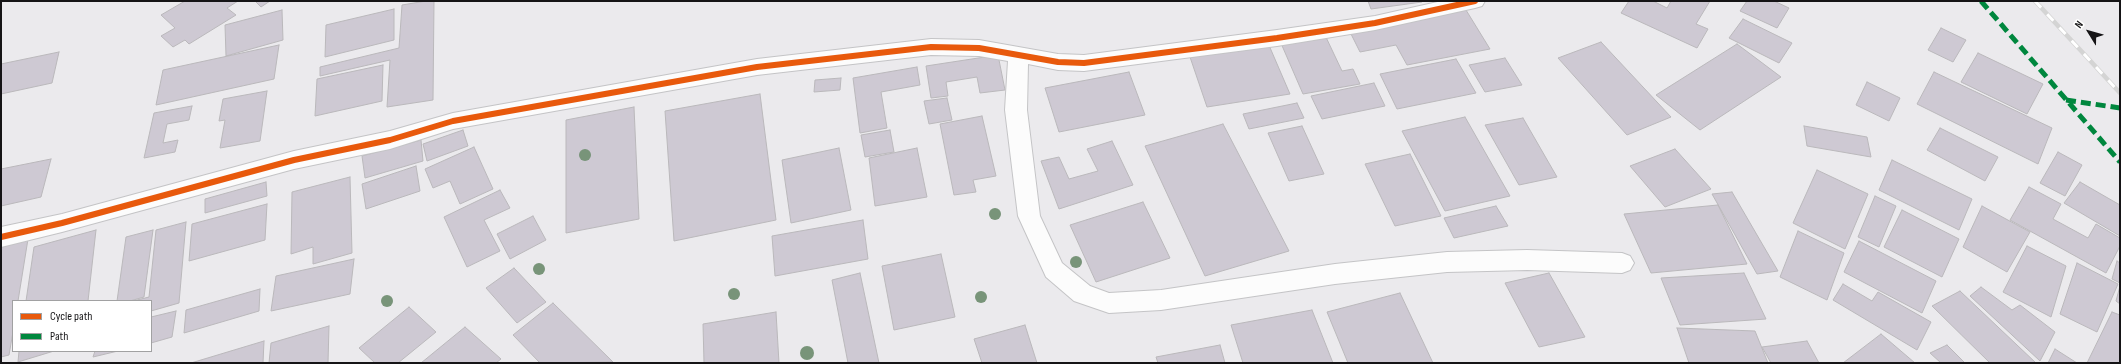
<!DOCTYPE html>
<style>
body{margin:0}
#map{position:relative;width:2121px;height:364px;overflow:hidden;background:#ebeaed;font-family:"Sofia Sans Condensed",sans-serif}
canvas{display:block}
.frame{position:absolute;inset:0;border:2px solid #151416;pointer-events:none}
.legend{position:absolute;left:12px;top:300px;width:140px;height:52px;box-sizing:border-box;background:#fff;border:1px solid #a1a1a2;margin:0;padding:5px 7px;list-style:none;font-size:12px;color:#151416}
.legend li{display:flex;align-items:center;gap:8px;height:20px}
.legend b{width:20px;border:1px solid #a1a1a2}
.north{position:absolute;left:2069px;top:12px;width:40px;height:40px;-webkit-text-stroke:3px #fff;paint-order:stroke;rotate:307deg;font-size:11px;font-weight:700;line-height:16px;text-align:center;color:#151416}
.north::after{content:'';display:block;margin:auto;width:14px;height:18px;background:#151416;clip-path:polygon(50% 0,100% 100%,50% 72%,0 100%)}
</style>
<div id="map">
<canvas width="2121" height="364"></canvas>
<div class="frame"></div>
<ul class="legend">
<li><b style="height:5px;background:#e8590c"></b>Cycle path</li>
<li><b style="height:5px;background:#00873e"></b>Path</li>
</ul>
<div class="north">N</div>
</div>
<script>
const c = document.querySelector('canvas').getContext('2d');
c.lineJoin = 'round';
function paint(path, color) {
  c.fillStyle = color;
  c.fill(path, 'evenodd');
}
function toPath(rows) {
  const path = new Path2D();
  for (const r of rows) {
    path.moveTo(r[0], r[1]);
    for (let i = 2; i < r.length; i += 2) path.lineTo(r[i], r[i + 1]);
  }
  return path;
}
function strokePath(path, color, width, dash) {
  c.strokeStyle = color;
  c.lineWidth = width;
  c.lineCap = dash ? 'butt' : 'round';
  c.setLineDash(dash || []);
  c.stroke(path);
}
const building = toPath([
 [185,1,238,1,227,8,236,15,189,44,185,40,173,47,161,36,175,28,161,15,185,1],
 [255,1,270,1,261,7,255,1],
 [426,1,434,1,433,100,387,107,390,60,320,76,320,67,399,48,402,5,426,1],
 [1368,1,1422,1,1422,2,1371,9,1368,1],
 [1629,1,1653,1,1667,8,1671,1,1710,1,1696,24,1708,29,1697,48,1621,13,1629,1],
 [1747,1,1774,1,1789,8,1777,28,1740,11,1747,1],
 [394,9,394,40,325,57,326,25,394,9],
 [282,10,283,40,226,56,225,25,282,10],
 [1466,10,1490,49,1407,65,1396,45,1360,52,1350,32,1466,10],
 [1743,19,1792,43,1779,63,1729,38,1743,19],
 [1941,28,1966,40,1953,62,1928,50,1941,28],
 [1324,33,1342,71,1353,69,1360,84,1303,94,1280,41,1324,33],
 [1601,42,1671,117,1627,135,1558,58,1601,42],
 [1268,43,1290,94,1207,107,1190,57,1268,43],
 [1737,44,1781,77,1700,130,1656,95,1737,44],
 [279,45,274,79,156,105,163,70,279,45],
 [59,52,52,83,1,94,1,64,59,52],
 [1978,53,2043,84,2027,114,1961,82,1978,53],
 [998,55,1005,90,980,93,977,77,946,82,948,96,931,98,926,66,998,55],
 [1505,58,1522,85,1485,92,1469,65,1505,58],
 [1456,59,1476,93,1397,109,1380,74,1456,59],
 [383,65,382,101,315,116,317,79,383,65],
 [917,67,920,85,881,92,887,128,860,133,853,78,917,67],
 [1129,72,1145,115,1059,132,1045,88,1129,72],
 [1934,72,2052,128,2038,164,1917,104,1934,72],
 [841,78,840,90,814,92,815,80,841,78],
 [1867,82,1900,98,1889,121,1856,105,1867,82],
 [1374,83,1385,106,1322,119,1311,96,1374,83],
 [267,91,260,141,220,148,225,120,219,121,223,99,267,91],
 [760,94,776,220,674,241,665,111,760,94],
 [947,98,952,120,929,124,924,101,947,98],
 [1297,103,1304,118,1249,129,1243,114,1297,103],
 [192,106,189,120,167,124,163,143,178,140,175,152,144,158,154,113,192,106],
 [634,107,639,219,566,233,566,120,634,107],
 [982,116,996,176,973,180,976,192,954,195,940,124,982,116],
 [1465,117,1510,196,1445,211,1402,131,1465,117],
 [1523,118,1557,177,1519,185,1485,125,1523,118],
 [1223,124,1289,251,1205,276,1145,146,1223,124],
 [1302,126,1324,174,1289,181,1268,133,1302,126],
 [1804,126,1867,137,1871,157,1807,146,1804,126],
 [1940,128,1998,157,1985,181,1927,150,1940,128],
 [463,130,468,146,427,161,423,144,463,130],
 [890,130,894,152,865,157,861,135,890,130],
 [421,140,423,161,365,178,362,156,421,140],
 [1112,141,1133,185,1059,209,1041,161,1059,157,1069,179,1098,171,1087,149,1112,141],
 [474,147,493,189,460,204,450,181,433,188,425,169,474,147],
 [839,148,851,210,791,223,782,160,839,148],
 [917,148,927,197,875,206,869,158,917,148],
 [1675,149,1711,189,1665,207,1630,166,1675,149],
 [2058,152,2082,165,2065,196,2040,183,2058,152],
 [1410,154,1441,216,1395,226,1365,164,1410,154],
 [51,159,41,197,1,206,1,169,51,159],
 [1892,160,1972,199,1959,230,1879,190,1892,160],
 [416,166,420,191,366,209,362,184,416,166],
 [1817,170,1868,194,1845,249,1793,223,1817,170],
 [350,177,352,253,313,264,313,247,291,254,292,192,350,177],
 [266,182,267,196,205,213,205,199,266,182],
 [2080,182,2120,205,2120,236,2064,203,2080,182],
 [2029,187,2061,204,2053,219,2088,238,2096,224,2120,238,2120,246,2106,273,2010,220,2029,187],
 [500,190,510,208,484,220,500,251,467,267,444,217,500,190],
 [1732,192,1778,271,1757,274,1712,194,1732,192],
 [1875,196,1896,206,1879,247,1858,237,1875,196],
 [1143,202,1170,258,1096,282,1070,225,1143,202],
 [267,204,265,240,189,261,192,224,267,204],
 [1718,205,1747,264,1651,273,1624,214,1718,205],
 [1496,206,1508,226,1454,238,1444,218,1496,206],
 [1982,206,2030,232,2007,272,1963,247,1982,206],
 [1902,210,1959,239,1942,277,1884,247,1902,210],
 [533,216,546,240,510,259,497,234,533,216],
 [863,220,868,259,775,276,772,236,863,220],
 [186,222,179,303,151,311,151,301,133,301,149,297,156,230,186,222],
 [96,230,88,301,26,301,34,247,96,230],
 [153,230,144,297,130,301,117,301,126,237,153,230],
 [1798,231,1844,253,1827,300,1780,277,1798,231],
 [28,239,18,301,13,301,13,332,9,355,1,357,1,246,28,239],
 [1859,241,1936,281,1922,313,1844,272,1859,241],
 [2027,246,2066,266,2051,317,2003,292,2027,246],
 [941,254,955,317,894,330,882,266,941,254],
 [354,259,350,294,271,311,276,276,354,259],
 [2117,261,2120,263,2120,283,2112,279,2117,261],
 [2077,263,2118,284,2097,332,2060,314,2077,263],
 [514,268,546,302,517,323,486,288,514,268],
 [860,273,879,363,848,363,832,280,860,273],
 [1549,273,1585,337,1539,347,1505,283,1549,273],
 [1744,273,1766,319,1680,325,1661,278,1744,273],
 [1843,284,1872,301,1878,292,1931,322,1917,350,1833,300,1843,284],
 [2120,286,2120,304,2116,301,2120,286],
 [1981,287,2012,310,2020,305,2055,332,2040,361,1970,296,1981,287],
 [260,289,259,311,184,333,186,310,260,289],
 [1960,291,2036,363,1990,363,1932,306,1960,291],
 [1400,293,1433,363,1348,363,1327,312,1400,293],
 [553,303,613,362,540,363,513,335,553,303],
 [409,307,436,332,398,363,375,363,359,348,409,307],
 [1312,310,1333,363,1243,363,1231,325,1312,310],
 [176,311,172,337,151,343,151,317,176,311],
 [776,312,779,363,704,363,703,324,776,312],
 [2112,312,2120,315,2120,363,2087,363,2112,312],
 [1025,325,1037,363,982,363,974,339,1025,325],
 [329,326,328,363,269,363,271,343,329,326],
 [465,327,501,359,496,363,421,363,465,327],
 [1677,328,1755,331,1768,363,1689,363,1677,328],
 [1881,334,1915,363,1843,363,1881,334],
 [264,341,263,363,191,363,264,341],
 [1807,341,1819,363,1771,363,1762,347,1807,341],
 [1220,345,1225,363,1158,363,1156,357,1220,345],
 [1947,345,1965,363,1941,363,1930,353,1947,345],
 [2055,349,2077,363,2048,363,2055,349],
 [19,351,54,351,18,362,19,351],
 [95,351,118,351,93,357,95,351]
]);
const street = toPath([
 [1442,1,1485,1,1482,6,1475,8,1375,30,1277,46,1084,71,1058,70,1028,64,1027,110,1040,216,1062,263,1090,286,1109,293,1161,290,1335,264,1447,252,1527,250,1622,253,1630,256,1634,263,1630,270,1622,273,1527,270,1447,272,1335,284,1161,310,1109,313,1074,301,1046,277,1018,216,1005,110,1008,61,979,56,931,55,757,75,453,129,390,149,294,169,62,232,1,247,1,227,62,214,294,151,390,131,453,113,757,59,931,39,979,40,1058,54,1084,55,1277,30,1375,16,1442,1]
]);
const rail = toPath([
 [2035,1,2120,93]
]);
const quiet = toPath([
 [1981,1,2120,162],
 [2066,100,2120,108]
]);
const cycleway = toPath([
 [1,237,62,223,294,160,390,140,453,121,757,67,931,47,979,48,1058,62,1084,63,1277,38,1375,23,1475,1]
]);
const trees = [
 [585,155,6],
 [995,214,6],
 [1076,262,6],
 [539,269,6],
 [734,294,6],
 [981,297,6],
 [387,301,6],
 [807,353,7]
];
paint(building, '#cec9d3');
strokePath(building, '#bab8bb', 1);
strokePath(street, '#c4c4c6', 2);
paint(street, '#fcfcfc');
strokePath(rail, '#d4d4d4', 4.5);
strokePath(rail, '#fff', 3, [9]);
strokePath(quiet, '#00873e', 5, [10, 5]);
strokePath(cycleway, '#e8590c', 6);
c.fillStyle = '#789479';
for (const [x, y, r] of trees) {
  c.beginPath();
  c.arc(x, y, r, 0, 2 * Math.PI);
  c.fill();
}
</script>
